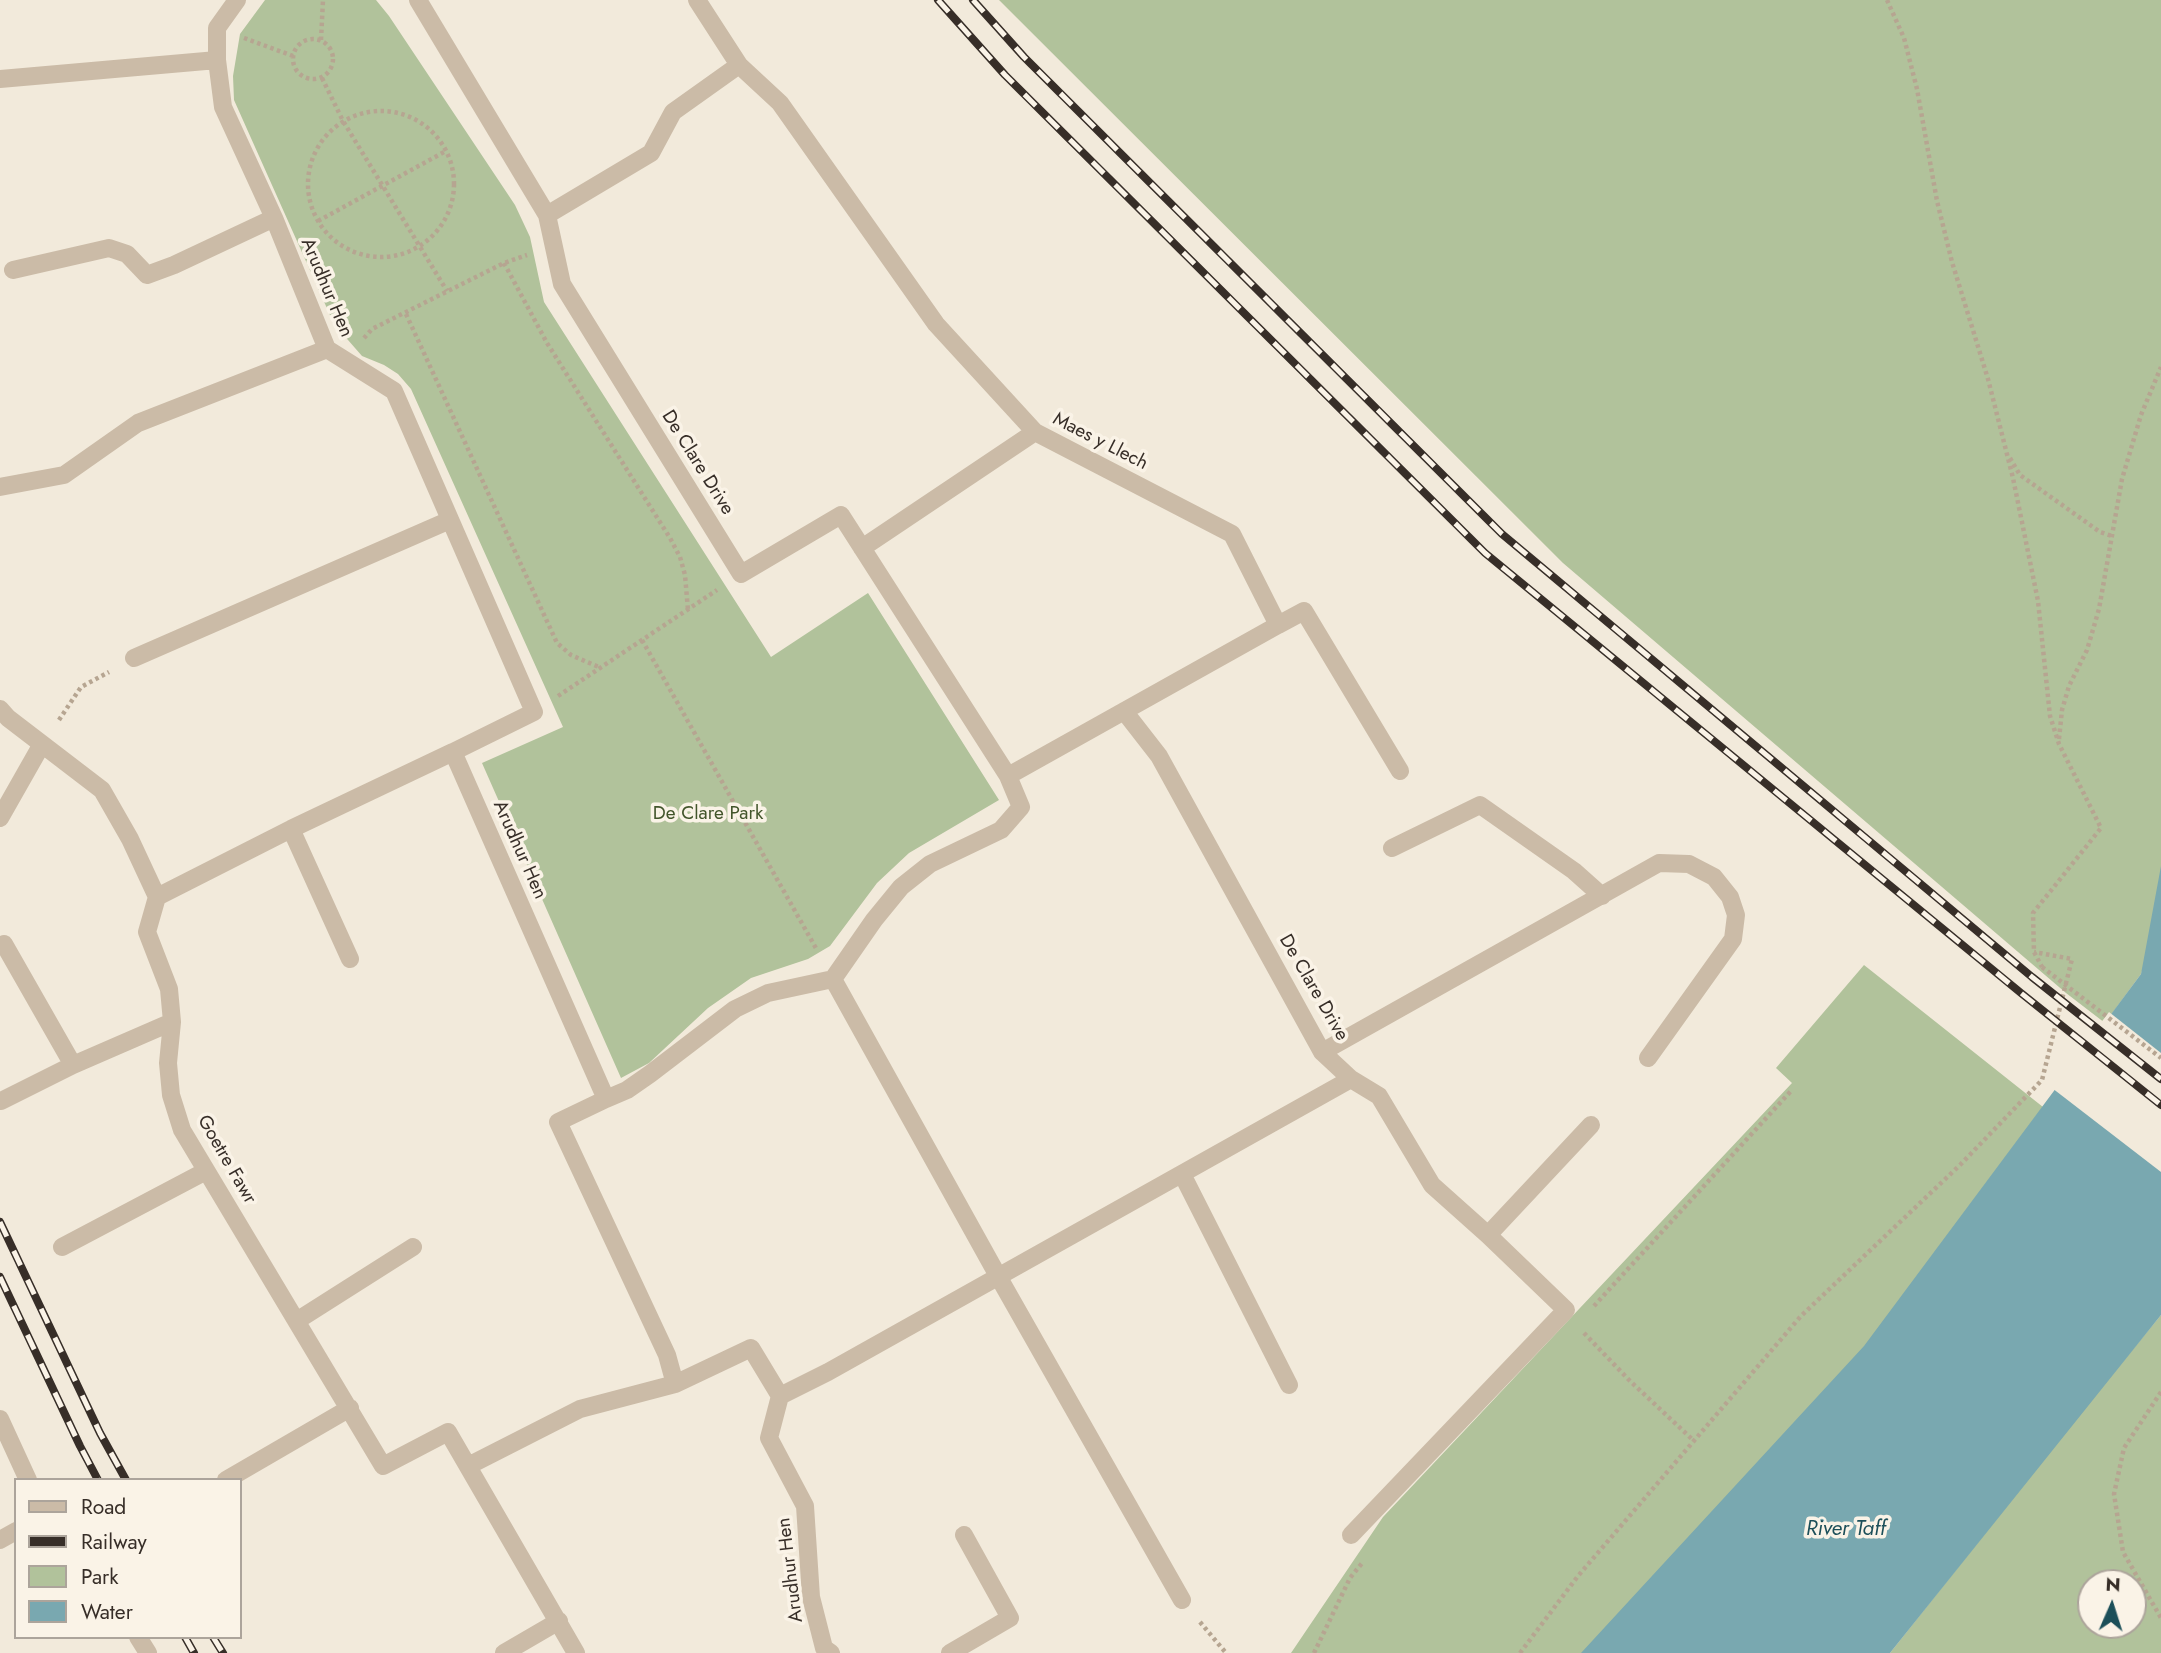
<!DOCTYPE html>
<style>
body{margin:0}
#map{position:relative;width:2161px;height:1653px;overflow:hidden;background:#f2eadb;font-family:Jost,sans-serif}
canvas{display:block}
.legend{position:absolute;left:14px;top:1478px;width:228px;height:161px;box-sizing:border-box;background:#faf3e7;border:2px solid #aca49b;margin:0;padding:9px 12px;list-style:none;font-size:21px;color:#372e28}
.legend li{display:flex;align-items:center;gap:14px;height:35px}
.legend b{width:35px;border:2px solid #aca49b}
.north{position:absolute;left:2077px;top:1569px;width:70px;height:70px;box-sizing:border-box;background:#faf3e7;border:2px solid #aca49b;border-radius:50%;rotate:3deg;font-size:19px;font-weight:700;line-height:28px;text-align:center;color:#372e28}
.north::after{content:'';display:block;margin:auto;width:24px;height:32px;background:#1c4f59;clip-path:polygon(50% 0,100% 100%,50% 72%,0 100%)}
</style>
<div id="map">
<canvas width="2161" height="1653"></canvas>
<ul class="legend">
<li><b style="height:9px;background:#cbbba7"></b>Road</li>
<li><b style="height:9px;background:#372e28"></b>Railway</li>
<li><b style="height:19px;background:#b1c29b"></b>Park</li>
<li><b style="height:19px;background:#79a8b0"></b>Water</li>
</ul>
<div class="north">N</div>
</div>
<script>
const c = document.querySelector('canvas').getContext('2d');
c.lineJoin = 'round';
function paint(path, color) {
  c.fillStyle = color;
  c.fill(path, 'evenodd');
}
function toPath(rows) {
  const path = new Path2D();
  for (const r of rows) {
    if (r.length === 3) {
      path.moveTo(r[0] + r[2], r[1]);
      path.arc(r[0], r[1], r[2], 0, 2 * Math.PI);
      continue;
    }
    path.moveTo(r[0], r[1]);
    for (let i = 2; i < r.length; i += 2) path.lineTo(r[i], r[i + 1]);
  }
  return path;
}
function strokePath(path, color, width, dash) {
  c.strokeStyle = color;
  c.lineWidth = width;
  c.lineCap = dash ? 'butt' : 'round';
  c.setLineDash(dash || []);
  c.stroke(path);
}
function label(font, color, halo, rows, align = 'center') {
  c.font = font + ' Jost,sans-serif';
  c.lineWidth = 7;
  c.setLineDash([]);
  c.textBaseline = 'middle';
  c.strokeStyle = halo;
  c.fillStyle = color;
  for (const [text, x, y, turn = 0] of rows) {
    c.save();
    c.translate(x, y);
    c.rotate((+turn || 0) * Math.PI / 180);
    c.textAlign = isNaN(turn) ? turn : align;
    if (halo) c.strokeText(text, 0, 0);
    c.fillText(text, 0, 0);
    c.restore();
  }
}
const green = toPath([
 [265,0,376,0,389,16,515,205,530,237,544,302,771,657,868,593,999,800,909,853,877,883,830,946,808,959,751,978,708,1008,649,1063,621,1078,482,763,563,727,411,389,398,374,384,365,362,356,334,324,234,100,233,76,240,34],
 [999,0,2161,0,2161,911,2141,974,2105,1023,2066,993,1563,563],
 [1864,965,2043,1107,1638,1653,1291,1653,1383,1517,1792,1083,1776,1068],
 [2161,1315,2161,1653,1890,1653,2082,1411],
 [2091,1583,2133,1583,2133,1625,2091,1625]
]);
const water = toPath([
 [2161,866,2161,1315,1890,1653,1581,1653,1864,1346,2141,974]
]);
const pier = toPath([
 [2109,1012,2161,1053,2161,1172,2052,1088]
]);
const path = toPath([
 [1887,0,1904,38,1917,89,1937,201,1952,262,1988,379,2013,478,2038,601,2050,716,2059,744,2101,828,2033,913,2034,952,2042,967],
 [244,38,293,56],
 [313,59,20],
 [321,40,323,0],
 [322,78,343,121,447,291],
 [381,184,73],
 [318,221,446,151],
 [504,263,547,343,670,538,680,557,685,575,688,610],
 [406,314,557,643,571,655,601,668],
 [364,338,372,329,504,263,527,255],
 [2010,458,2020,475,2100,532,2112,536],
 [642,640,817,950],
 [558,696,717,590],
 [59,720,81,687,109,672],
 [2059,739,2062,710,2069,686,2087,650,2099,609,2122,479,2141,415,2161,367],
 [1594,1306,1791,1091],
 [1584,1333,1630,1381,1693,1440],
 [2161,1392,2124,1448,2114,1494,2123,1552,2161,1618],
 [1200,1622,1226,1653],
 [1314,1653,1350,1578,1363,1562],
 [1520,1653,1578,1576,1801,1316,1960,1165,2042,1080,2072,959,2034,952]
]);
const minor = toPath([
 [237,0,217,28,217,60,223,107,274,218,327,349,394,391,534,712,453,752,606,1099,558,1122,667,1355,675,1384,751,1348,780,1396,769,1438,805,1506,811,1597,824,1648,831,1653],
 [418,0,547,215,562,284,741,574,841,515,1008,776,1021,807,1001,830,930,864,901,887,874,920,833,979,998,1276,1182,1600],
 [697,0,739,65,780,103,936,324,1035,432,1232,534,1278,625,1008,776],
 [0,79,217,60],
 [547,215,651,153,673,112,739,65],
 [13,270,109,248,127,254,147,275,174,265,274,218],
 [0,487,64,475,138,423,327,349],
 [862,548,1035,432],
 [1278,625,1304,611,1400,771],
 [134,658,450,520],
 [0,709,8,718,102,790,130,839,157,897,147,932,169,989,172,1022,168,1063,171,1095,182,1130,383,1466,448,1432,576,1653],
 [1124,711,1159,756,1322,1052,1351,1079,1379,1096,1432,1185,1488,1235,1566,1310,1351,1535],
 [0,818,42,744],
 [291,829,350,959],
 [1392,848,1480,805,1574,871,1602,896],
 [157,897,291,829,453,752],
 [4,944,73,1065],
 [1322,1052,1659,863,1689,864,1714,877,1730,897,1736,915,1733,939,1648,1058],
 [606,1099,627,1090,650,1074,735,1009,768,993,833,979],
 [1,1101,73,1065,172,1022],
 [1182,1174,1289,1385],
 [1488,1235,1591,1125],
 [62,1247,206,1171],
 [298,1320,413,1247],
 [780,1396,828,1372,1351,1079],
 [0,1419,28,1480],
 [468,1466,580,1409,675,1384],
 [226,1480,350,1408],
 [0,1540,16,1531],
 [138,1637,148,1653],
 [504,1653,559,1621],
 [950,1653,1010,1618,964,1535]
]);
const rail = toPath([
 [938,0,1005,75,1485,553,2021,993,2161,1105],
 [973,0,1024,57,1502,534,2032,977,2161,1079],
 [0,1222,100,1433,126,1480],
 [0,1277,80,1446,98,1480],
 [185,1637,194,1653],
 [213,1637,223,1653]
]);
const pathBridge = toPath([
 [2042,967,2161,1058]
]);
const streetNames = [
 ["Arudhur Hen",326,288,67],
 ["Maes y Llech",1100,442,27],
 ["De Clare Drive",697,463,58],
 ["Arudhur Hen",519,850,66],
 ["De Clare Drive",1313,988,60],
 ["Goetre Fawr",226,1160,60],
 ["Arudhur Hen",791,1570,-97]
];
const parkNames = [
 ["De Clare Park",708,814]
];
const waterNames = [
 ["River Taff",1846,1530]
];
paint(green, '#b1c29b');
paint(water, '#79a8b0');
paint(pier, '#f2eadb');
strokePath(path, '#b6a591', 4.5, [3.5, 3.5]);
strokePath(minor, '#cbbba7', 18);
strokePath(rail, '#372e28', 8);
strokePath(rail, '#faf3e7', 5, [16]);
strokePath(pathBridge, '#b6a591', 4.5, [3.5, 3.5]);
label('19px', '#372e28', '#faf3e7', streetNames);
label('19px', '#42552b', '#faf3e7', parkNames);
label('italic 21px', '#1c4f59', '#faf3e7', waterNames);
</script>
